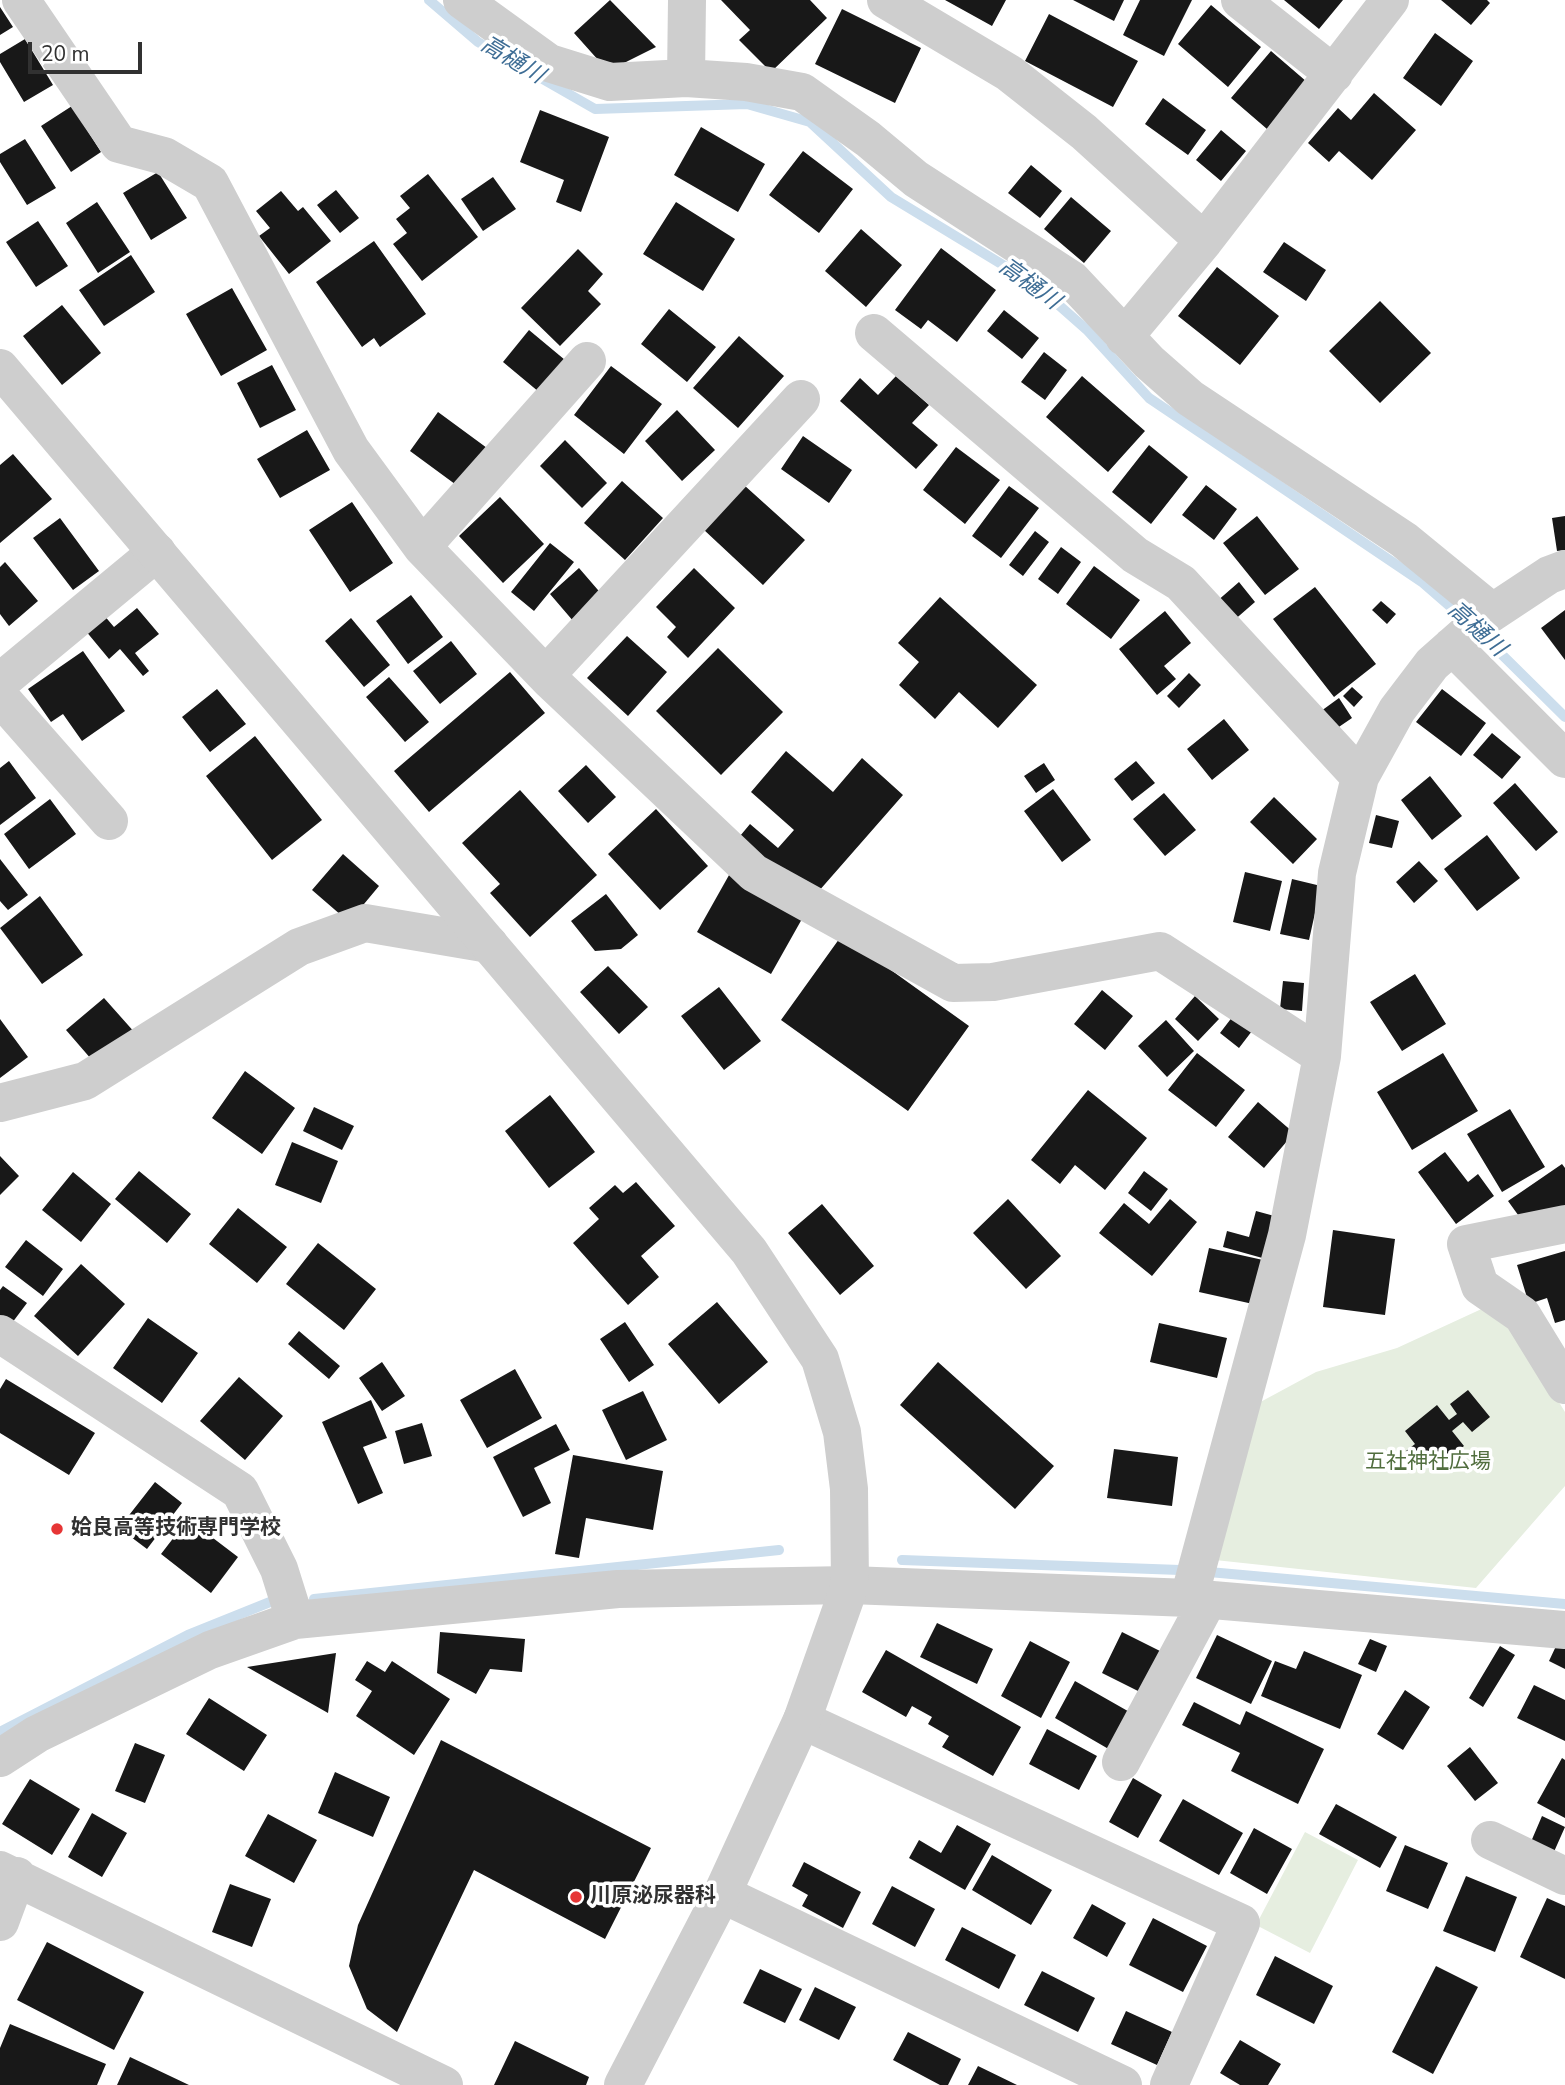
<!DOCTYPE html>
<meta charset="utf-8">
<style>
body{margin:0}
#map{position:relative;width:1565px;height:2085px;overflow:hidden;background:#fff;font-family:"Nunito Sans",sans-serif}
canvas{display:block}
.scale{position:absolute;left:28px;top:42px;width:114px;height:32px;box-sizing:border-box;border:4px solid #313131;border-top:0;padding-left:9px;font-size:21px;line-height:24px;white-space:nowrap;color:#313131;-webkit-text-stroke:5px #fff;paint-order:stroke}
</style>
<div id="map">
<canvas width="1565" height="2085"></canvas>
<div class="scale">20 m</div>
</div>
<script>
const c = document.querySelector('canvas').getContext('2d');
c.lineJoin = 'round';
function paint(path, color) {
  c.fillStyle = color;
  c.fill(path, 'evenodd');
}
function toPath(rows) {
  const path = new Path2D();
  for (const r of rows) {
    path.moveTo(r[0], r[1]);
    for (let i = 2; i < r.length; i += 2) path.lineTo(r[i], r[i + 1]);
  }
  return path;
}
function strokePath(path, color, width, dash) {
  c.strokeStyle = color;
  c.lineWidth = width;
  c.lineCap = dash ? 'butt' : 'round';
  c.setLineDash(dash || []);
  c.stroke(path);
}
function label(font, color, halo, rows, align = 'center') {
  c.font = font + ' "Nunito Sans","Noto Sans JP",sans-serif';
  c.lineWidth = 7;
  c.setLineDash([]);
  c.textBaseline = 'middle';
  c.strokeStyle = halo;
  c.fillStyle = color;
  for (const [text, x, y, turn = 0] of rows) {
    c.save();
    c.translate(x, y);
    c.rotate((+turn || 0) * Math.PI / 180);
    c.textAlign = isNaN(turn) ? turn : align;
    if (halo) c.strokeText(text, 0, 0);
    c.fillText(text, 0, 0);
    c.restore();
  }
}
const green = toPath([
 [1488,1306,1520,1339,1565,1412,1565,1486,1476,1588,1215,1560,1253,1406,1316,1372,1397,1348],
 [1305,1832,1358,1860,1310,1953,1256,1925]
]);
const stream = toPath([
 [429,0,478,42,595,109,747,104,810,122,891,197,1036,285,1087,330,1149,398,1422,582,1468,622],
 [1480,633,1565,717],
 [902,1560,1180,1570],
 [1209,1572,1565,1604],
 [314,1599,779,1550],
 [0,1732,188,1635,270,1602]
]);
const building = toPath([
 [610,0,656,47,608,71,574,33],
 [721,0,810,0,827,18,771,72,739,40,750,30],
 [945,0,1006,0,992,26],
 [1073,0,1124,0,1114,21],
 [1140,0,1192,0,1164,56,1123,35],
 [1284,0,1343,0,1319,29],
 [1441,0,1487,0,1490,3,1471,25],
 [1211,5,1261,47,1228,87,1178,44],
 [0,7,13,27,0,35],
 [842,9,921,48,895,103,815,64],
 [1049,14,1138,61,1113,107,1025,61],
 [1435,33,1473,61,1441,106,1403,78],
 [25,39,53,85,24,102,0,62,0,54],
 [1271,51,1307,82,1267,129,1231,98],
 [1374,93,1416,130,1372,180,1339,151,1329,162,1308,143,1338,108,1351,120],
 [1163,98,1206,130,1188,155,1145,124],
 [72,106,101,152,71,172,41,126],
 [540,110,609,137,581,212,556,202,564,180,520,162],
 [701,127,765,164,738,212,674,175],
 [1221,130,1246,151,1221,181,1196,160],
 [25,139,56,188,27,205,0,162,0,154],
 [803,151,853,189,819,233,769,195],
 [1031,165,1062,191,1040,218,1008,193],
 [158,172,187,218,151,240,123,193],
 [428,174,478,237,422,281,393,244,407,233,396,219,410,208,400,196],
 [493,177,516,209,483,231,461,199],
 [336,190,359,218,340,233,317,205],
 [281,191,298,211,303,207,331,241,289,274,259,236,270,228,256,211],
 [1071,197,1111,231,1084,263,1044,229],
 [97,202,130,252,98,273,66,223],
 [676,202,735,239,703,291,643,254],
 [38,221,68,266,36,287,6,242],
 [861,229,902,265,866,307,825,271],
 [374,241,426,314,380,347,374,338,362,347,316,282],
 [1284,242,1326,270,1306,301,1263,272],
 [941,248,996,290,957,342,928,320,921,329,895,310],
 [578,249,603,274,588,291,601,304,560,346,521,308],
 [131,255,155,292,104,326,79,290],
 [1217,267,1279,316,1240,365,1178,316],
 [232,288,267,350,221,376,186,314],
 [1380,301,1431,353,1380,403,1329,351],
 [62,305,101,353,62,385,23,336],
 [669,309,716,347,687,382,641,344],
 [1004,310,1039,338,1022,359,987,331],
 [529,330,565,360,539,392,503,362],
 [739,336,784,376,738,428,693,388],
 [1044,352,1067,370,1045,400,1021,382],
 [272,365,296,410,260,428,237,383],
 [611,366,662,404,624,454,574,415],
 [896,376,929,405,912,423,938,445,916,469,840,401,860,378,878,395],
 [1082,376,1145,431,1108,472,1046,417],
 [677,410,715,450,682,481,645,441],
 [438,412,487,448,459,487,410,451],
 [307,430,330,470,280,498,257,459],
 [803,436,852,470,829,503,781,469],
 [565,440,607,483,582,508,540,466],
 [1149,445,1188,477,1151,524,1112,492],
 [956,447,1000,480,965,524,923,490],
 [13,454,52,499,0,543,0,465],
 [622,481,663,518,625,560,584,523],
 [744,485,805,540,763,585,703,529],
 [1206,485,1237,509,1214,540,1182,515],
 [1009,486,1039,508,1001,558,972,536],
 [500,497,544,544,503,583,459,536],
 [352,502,393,563,350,592,309,530],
 [1257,516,1299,569,1265,595,1223,543],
 [1565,516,1565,550,1557,551,1552,518],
 [60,518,99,571,73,590,33,538],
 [1035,531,1049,542,1023,576,1009,565],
 [550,543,574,562,534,611,511,592],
 [1061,547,1081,562,1058,594,1038,579],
 [5,562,38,601,9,626,0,614,0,567],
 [1094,566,1140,600,1111,639,1066,604],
 [579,568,604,597,574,622,550,594],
 [694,568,735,608,688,658,667,637,676,627,656,607],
 [1239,582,1255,602,1232,622,1216,602],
 [1315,587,1376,664,1334,697,1273,619],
 [411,595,443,637,408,664,376,621],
 [940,597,1037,685,998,728,959,692,935,719,899,685,919,662,898,643],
 [1381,601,1396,614,1387,624,1372,610],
 [137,608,159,634,135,653,149,671,143,676,120,649,109,659,85,630,103,614,114,627],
 [1565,610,1565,660,1541,628],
 [1165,611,1191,643,1164,666,1176,679,1157,695,1119,649],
 [351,618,390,665,364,687,325,641],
 [627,636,667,672,628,716,587,678],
 [451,641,477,674,440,704,413,671],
 [718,648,783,712,721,775,656,711],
 [83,651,125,711,82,741,63,714,51,722,28,689],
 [510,672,545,713,429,812,394,771],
 [1189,673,1201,685,1179,708,1167,696],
 [389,677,429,722,405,742,366,697],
 [1352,687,1363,697,1354,707,1343,696],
 [217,689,246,724,210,752,182,717],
 [1442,689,1486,723,1461,756,1416,722],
 [1339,698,1352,718,1330,733,1317,714],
 [1224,719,1249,750,1212,780,1187,749],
 [1492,733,1521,757,1502,779,1473,755],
 [255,736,322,820,272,860,206,776],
 [786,751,833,792,862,758,903,795,811,900,740,836,750,824,778,848,794,830,751,792],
 [9,761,36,798,0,825,0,768],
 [1136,761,1155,783,1132,801,1114,779],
 [1044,763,1055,780,1036,793,1024,776],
 [586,765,616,797,588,823,558,791],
 [1430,776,1462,816,1432,840,1401,800],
 [1515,783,1558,832,1536,851,1493,803],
 [1053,789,1091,840,1062,862,1024,811],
 [520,790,597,875,530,937,490,893,500,884,462,843],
 [1164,793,1196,830,1165,856,1133,819],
 [1274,797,1317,839,1293,864,1250,822],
 [50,799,76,834,29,869,4,834],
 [656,809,708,866,660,910,608,854],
 [1376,815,1399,821,1392,848,1369,843],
 [1487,835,1520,878,1477,911,1444,869],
 [343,854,379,886,349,922,312,890],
 [0,859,28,895,8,910,0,901],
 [1419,861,1438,881,1414,903,1396,882],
 [733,868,807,910,771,974,697,932],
 [1245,872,1282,881,1270,931,1233,922],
 [1292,879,1321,886,1309,940,1280,934],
 [606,894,638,935,621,949,595,951,571,921],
 [40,896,83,955,42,984,0,928],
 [842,935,969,1026,908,1111,781,1020],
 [608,966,648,1007,619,1034,580,992],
 [1415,974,1446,1024,1402,1051,1370,1002],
 [1283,981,1304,983,1302,1011,1280,1009],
 [719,987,761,1041,724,1070,681,1016],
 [1102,990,1133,1016,1105,1050,1074,1024],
 [1195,996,1219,1019,1198,1041,1175,1019],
 [104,998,136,1034,98,1067,66,1030],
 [1233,1016,1252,1031,1239,1048,1220,1033],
 [0,1019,28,1057,0,1078],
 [1166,1020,1194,1051,1167,1077,1138,1046],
 [1197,1053,1245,1090,1216,1127,1168,1090],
 [1443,1053,1478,1111,1412,1150,1377,1092],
 [245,1071,295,1108,262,1154,212,1118],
 [1088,1090,1147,1138,1105,1190,1075,1165,1060,1184,1031,1160],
 [550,1095,595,1152,549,1188,505,1131],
 [1258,1102,1294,1133,1264,1168,1228,1137],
 [314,1107,354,1126,342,1150,303,1131],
 [1510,1109,1545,1167,1502,1192,1467,1134],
 [292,1142,338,1161,321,1203,275,1185],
 [1445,1152,1468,1182,1478,1174,1494,1196,1456,1224,1418,1172],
 [0,1156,19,1176,0,1195],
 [1562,1164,1565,1168,1565,1209,1521,1219,1508,1201],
 [139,1171,191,1214,167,1243,115,1199],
 [1144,1171,1168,1189,1151,1211,1128,1193],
 [73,1172,111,1204,81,1242,42,1210],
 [636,1182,675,1226,641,1256,659,1277,628,1305,573,1243,599,1219,589,1208,615,1185,623,1193],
 [1008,1199,1061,1256,1026,1289,973,1233],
 [1170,1199,1197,1222,1152,1276,1099,1233,1124,1203,1149,1224],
 [822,1204,874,1266,840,1295,788,1233],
 [238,1208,287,1247,257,1283,209,1244],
 [1256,1211,1278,1217,1266,1259,1223,1247,1227,1231,1249,1237],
 [1333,1230,1395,1239,1385,1315,1323,1307],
 [26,1240,63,1269,43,1296,5,1267],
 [318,1243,376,1289,344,1330,286,1284],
 [1209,1248,1263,1260,1253,1304,1199,1292],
 [1565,1251,1565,1320,1555,1323,1547,1298,1529,1304,1517,1265],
 [81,1264,125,1304,78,1356,34,1316],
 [3,1286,27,1303,9,1327,0,1320,0,1290],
 [717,1302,768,1362,719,1404,668,1344],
 [148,1318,198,1353,162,1403,113,1368],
 [625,1322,654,1365,629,1382,600,1339],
 [1159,1323,1227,1338,1217,1378,1150,1362],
 [299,1331,340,1366,329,1379,288,1344],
 [382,1362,405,1396,382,1411,359,1378],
 [938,1362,1054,1466,1015,1509,900,1405],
 [515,1369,542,1418,487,1448,460,1400],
 [239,1377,283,1416,245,1460,200,1421],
 [6,1379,95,1433,69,1475,0,1433,0,1389],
 [1468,1390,1490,1417,1472,1432,1463,1422,1452,1431,1464,1446,1435,1469,1426,1459,1417,1465,1406,1451,1415,1444,1405,1431,1437,1405,1449,1420,1457,1414,1450,1404],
 [643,1391,667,1440,626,1460,602,1410],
 [371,1400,387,1438,363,1447,383,1493,358,1504,322,1422],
 [422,1423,432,1456,404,1464,395,1431],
 [556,1424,570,1450,534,1468,551,1503,523,1517,493,1457],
 [1114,1449,1178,1457,1172,1506,1107,1498],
 [573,1455,663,1471,653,1530,586,1518,579,1558,555,1554],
 [155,1482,182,1503,147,1549,119,1528],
 [188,1519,238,1557,211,1593,161,1554],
 [937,1623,993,1649,977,1684,920,1657],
 [440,1632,525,1639,522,1672,490,1669,476,1694,437,1673],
 [1122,1632,1166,1654,1146,1695,1102,1673],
 [1217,1635,1272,1661,1251,1704,1196,1678],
 [1370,1639,1387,1646,1376,1672,1358,1664],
 [1030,1641,1070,1662,1041,1718,1001,1696],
 [1557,1644,1565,1646,1565,1669,1549,1661],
 [1500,1646,1515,1655,1483,1707,1469,1698],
 [886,1650,1021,1727,993,1776,942,1747,949,1736,928,1724,932,1717,912,1706,906,1717,862,1692],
 [1304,1651,1362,1675,1340,1729,1261,1696,1275,1661,1296,1669],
 [336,1653,328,1713,247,1667],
 [367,1661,385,1672,392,1661,450,1699,414,1755,356,1716,372,1691,355,1680],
 [1075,1681,1133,1714,1112,1751,1055,1718],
 [1534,1685,1565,1700,1565,1741,1517,1718],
 [1405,1690,1430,1707,1403,1750,1377,1734],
 [209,1698,267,1735,244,1771,186,1734],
 [1194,1702,1240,1725,1246,1711,1324,1749,1298,1804,1231,1771,1240,1753,1182,1725],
 [1047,1729,1097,1756,1079,1790,1029,1764],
 [441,1740,651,1848,605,1939,474,1870,397,2032,367,2009,349,1966,358,1925],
 [135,1743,165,1755,145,1803,115,1791],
 [1470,1747,1498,1783,1475,1801,1447,1766],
 [1562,1758,1565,1760,1565,1818,1537,1803],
 [335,1772,390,1797,373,1837,318,1813],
 [1133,1778,1162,1795,1138,1838,1109,1822],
 [30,1779,80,1809,52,1855,2,1824],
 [1183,1799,1243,1833,1219,1875,1159,1841],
 [1336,1804,1397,1837,1380,1868,1319,1834],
 [92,1813,127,1833,102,1877,68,1857],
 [268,1814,317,1840,294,1883,245,1856],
 [1542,1816,1565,1827,1553,1854,1530,1844],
 [957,1825,991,1844,965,1890,909,1858,919,1840,941,1853],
 [1254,1828,1292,1849,1267,1894,1230,1873],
 [1405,1845,1448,1863,1428,1909,1386,1891],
 [992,1855,1052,1890,1031,1925,972,1890],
 [804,1862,861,1892,843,1928,802,1906,808,1895,792,1886],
 [1466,1876,1517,1897,1495,1952,1443,1931],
 [230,1884,271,1899,252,1947,212,1932],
 [892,1886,935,1909,915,1947,872,1924],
 [1547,1898,1565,1906,1565,1979,1520,1957],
 [1092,1904,1126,1923,1107,1957,1073,1938],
 [1153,1918,1207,1946,1183,1992,1129,1965],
 [962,1927,1016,1955,999,1989,945,1960],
 [47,1942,144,1992,114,2050,17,2000],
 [1275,1956,1333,1986,1314,2024,1256,1995],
 [1436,1966,1478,1987,1433,2074,1392,2052],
 [760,1969,802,1989,785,2023,743,2003],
 [1042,1971,1095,1998,1078,2032,1024,2005],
 [815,1987,856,2007,839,2040,799,2020],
 [1126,2011,1172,2032,1157,2065,1111,2044],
 [10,2024,106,2064,97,2085,0,2085,0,2048],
 [908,2032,961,2059,948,2085,940,2085,893,2060],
 [1240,2040,1281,2064,1268,2085,1240,2085,1220,2073],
 [515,2041,589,2077,586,2085,494,2085],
 [130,2057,189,2085,117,2085],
 [978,2066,1017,2085,968,2085]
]);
const minor = toPath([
 [21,0,119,144,164,156,210,183,351,450,422,547,551,681,754,873,953,983,993,982,1160,951,1322,1056],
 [462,0,549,63,610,82,686,78,746,82,802,92,868,139,916,179,1072,280,1149,362,1190,398,1404,540,1492,612],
 [886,0,1009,73,1084,132,1204,241,1390,0],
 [1240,0,1334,74],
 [686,78,687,0],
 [874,333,1135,555,1181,583,1360,777],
 [1124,337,1204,241],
 [422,547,587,361],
 [1452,646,1565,759],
 [546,675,801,399],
 [0,682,157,552],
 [0,697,109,821],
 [0,1103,85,1081,299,947,365,923,489,944],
 [1565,1224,1466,1244,1480,1286,1522,1315,1565,1385],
 [0,1334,240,1491,279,1569,295,1620],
 [1189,1598,1287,1235,1322,1056,1337,873,1360,777,1397,710,1432,664,1484,618,1549,575,1565,569],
 [802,1720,1241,1923,1169,2085],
 [0,1758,37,1734,210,1650,295,1620,618,1589,850,1585,1189,1598,1565,1630],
 [1121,1762,1208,1600],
 [1490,1840,1565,1876],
 [0,1870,444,2085],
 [722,1894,1123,2085],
 [0,1922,17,1876]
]);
const tertiary = toPath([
 [0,368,749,1251,820,1359,842,1432,849,1489,850,1585,802,1720,722,1894,623,2085]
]);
const markers = [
 [57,1529,7,"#e63535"],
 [576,1897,7,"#e63535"]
];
const parkNames = [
 ["五社神社広場",1428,1463]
];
const poiNames = [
 ["姶良高等技術専門学校",71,1529],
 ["川原泌尿器科",590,1897]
];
const waterNames = [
 ["高樋川",512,61,31],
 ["高樋川",1029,285,36],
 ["高樋川",1476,630,42]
];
paint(green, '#e6eee0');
strokePath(stream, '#ccdeed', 10);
paint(building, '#181818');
strokePath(minor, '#cecece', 38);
strokePath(tertiary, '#cecece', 38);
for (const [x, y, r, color] of markers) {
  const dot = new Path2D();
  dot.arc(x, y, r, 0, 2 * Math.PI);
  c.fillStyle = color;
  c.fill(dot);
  strokePath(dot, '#fff', 2.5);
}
label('21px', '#516e3e', '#fff', parkNames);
label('bold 21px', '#313131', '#fff', poiNames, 'left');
label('italic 23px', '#3e6d95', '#fff', waterNames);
</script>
